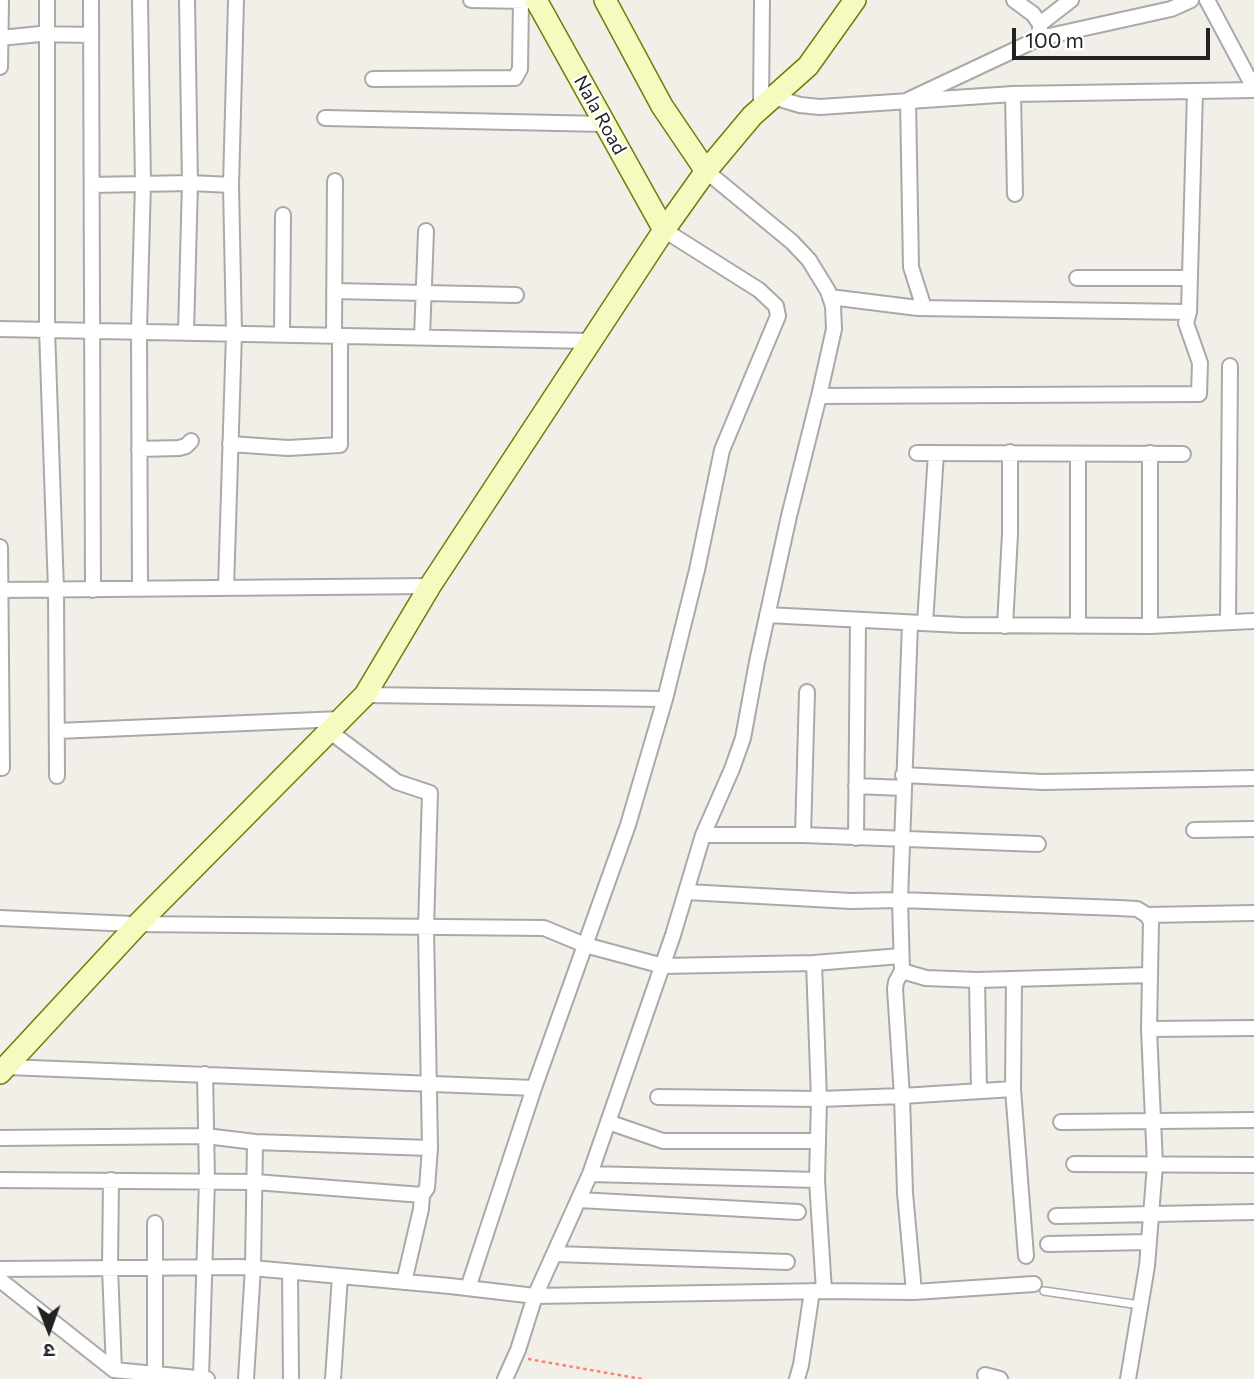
<!DOCTYPE html>
<meta charset="utf-8">
<style>
body{margin:0}
#map{position:relative;width:1254px;height:1379px;overflow:hidden;background:#f2efe9;font-family:Commissioner,"Noto Sans Devanagari",sans-serif}
canvas{display:block}
.north{position:absolute;left:14px;top:1295px;width:70px;height:70px;-webkit-text-stroke:5px #fff;paint-order:stroke;rotate:179deg;font-size:19px;font-weight:700;line-height:28px;text-align:center;color:#222}
.north::after{content:'';display:block;margin:auto;width:24px;height:32px;background:#222;clip-path:polygon(50% 0,100% 100%,50% 72%,0 100%)}
.scale{position:absolute;left:1012px;top:28px;width:198px;height:32px;box-sizing:border-box;border:4px solid #222;border-top:0;padding-left:9px;font-size:21px;line-height:24px;white-space:nowrap;color:#222;-webkit-text-stroke:5px #fff;paint-order:stroke}
</style>
<div id="map">
<canvas width="1254" height="1379"></canvas>
<div class="north">उ</div>
<div class="scale">100 m</div>
</div>
<script>
const c = document.querySelector('canvas').getContext('2d');
c.lineJoin = 'round';
function toPath(rows) {
  const path = new Path2D();
  for (const r of rows) {
    path.moveTo(r[0], r[1]);
    for (let i = 2; i < r.length; i += 2) path.lineTo(r[i], r[i + 1]);
  }
  return path;
}
function strokePath(path, color, width, dash) {
  c.strokeStyle = color;
  c.lineWidth = width;
  c.lineCap = dash ? 'butt' : 'round';
  c.setLineDash(dash || []);
  c.stroke(path);
}
function label(font, color, halo, rows, align = 'center') {
  c.font = font + ' Commissioner,sans-serif';
  c.lineWidth = 5;
  c.setLineDash([]);
  c.textBaseline = 'middle';
  c.strokeStyle = halo;
  c.fillStyle = color;
  for (const [text, x, y, turn = 0] of rows) {
    c.save();
    c.translate(x, y);
    c.rotate((+turn || 0) * Math.PI / 180);
    c.textAlign = isNaN(turn) ? turn : align;
    if (halo) c.strokeText(text, 0, 0);
    c.fillText(text, 0, 0);
    c.restore();
  }
}
const path = toPath([
 [528,1359,642,1379]
]);
const lane = toPath([
 [1044,1291,1140,1305]
]);
const street = toPath([
 [47,0,47,329,56,590,57,776],
 [91,0,93,590],
 [471,0,528,1],
 [1207,0,1254,88],
 [1040,24,1071,0],
 [0,38,40,34,91,35],
 [1040,38,1171,9,1191,0],
 [0,67,1,0],
 [373,79,515,78,520,69,521,1],
 [1013,94,1015,194],
 [773,97,800,105,820,107,1013,94,1254,90],
 [761,107,762,0],
 [325,118,604,124],
 [92,185,190,183,231,185],
 [1077,278,1190,278],
 [334,291,516,295],
 [830,297,918,308,1189,312],
 [924,308,911,267,908,100,1040,38,1040,24,1033,14,1014,0],
 [0,329,591,341],
 [186,332,190,183,187,0],
 [282,334,283,215],
 [422,337,426,231],
 [819,396,1199,394,1200,363,1186,323,1189,312,1195,91],
 [230,444,288,448,340,445,340,336,334,335,335,181],
 [139,449,179,448,186,446,191,441],
 [917,453,1183,454],
 [0,547,2,768],
 [226,588,234,333,231,185,236,0],
 [140,589,139,330,143,183,140,0],
 [0,590,430,586],
 [767,615,961,625,1150,626,1254,621],
 [1228,622,1230,366],
 [925,623,936,453],
 [1005,626,1010,534,1010,452],
 [1078,626,1078,454],
 [1150,626,1150,453],
 [365,695,665,699],
 [57,731,341,719],
 [329,731,397,782,430,793,426,928,430,1148,427,1188,422,1195,421,1209,404,1282],
 [903,775,1043,782,1254,778],
 [856,786,904,788],
 [1194,830,1254,829],
 [703,835,803,835,1038,844],
 [803,835,807,692],
 [856,838,858,620],
 [687,892,851,901,900,900,1119,908,1137,909,1147,915,1151,922,1149,1029,1155,1165,1147,1266,1128,1379],
 [1147,915,1254,913],
 [0,918,133,924,544,928,585,945,663,966,814,963,901,956],
 [814,963,819,1099,817,1180,824,1291],
 [902,971,926,978,977,980,1150,975],
 [1014,979,1013,1089,1026,1256],
 [977,980,979,1091],
 [1149,1029,1254,1028],
 [7,1067,534,1088],
 [658,1097,819,1099,902,1096,1013,1089],
 [608,1122,663,1141,818,1141],
 [1061,1122,1254,1120],
 [0,1138,206,1136,255,1142,430,1148],
 [1074,1164,1254,1165],
 [590,1174,817,1180],
 [0,1180,255,1182,422,1195],
 [111,1180,110,1268,114,1370],
 [579,1200,798,1212],
 [1056,1216,1254,1212],
 [1048,1244,1149,1242],
 [556,1254,787,1262],
 [0,1269,241,1267,450,1286,535,1296,824,1291,914,1292,905,1193,902,1096,895,989,896,982,902,971,900,900,910,623],
 [290,1272,291,1379],
 [0,1280,114,1370,207,1379],
 [468,1288,534,1088,628,825,665,699,697,570,722,450,778,316,776,306,759,290,664,230],
 [914,1292,1034,1284],
 [155,1374,155,1223],
 [985,1375,1000,1379],
 [201,1378,207,1180,205,1074],
 [246,1379,253,1268,255,1142],
 [333,1379,340,1276],
 [505,1379,518,1350,535,1296,590,1174,673,935,703,835,732,769,743,738,757,662,789,516,819,396,834,329,833,306,828,291,809,260,792,242,706,171],
 [797,1379,801,1365,812,1291]
]);
const secondary = toPath([
 [536,0,664,230],
 [605,0,662,106,706,171],
 [0,1073,138,924,365,695,430,586,664,230,706,171,752,116,808,66,855,0]
]);
const streetNames = [
 ["Nala Road",600,115,61]
];
strokePath(lane, '#a9a9a9', 10);
strokePath(street, '#a9a9a9', 18);
strokePath(secondary, '#707d05', 24);
strokePath(path, '#fa8072', 2.5, [3.5, 3.5]);
strokePath(lane, '#fff', 7);
strokePath(street, '#fff', 14);
strokePath(secondary, '#f7fabf', 21);
label('19px', '#222', '#fff', streetNames);
</script>
